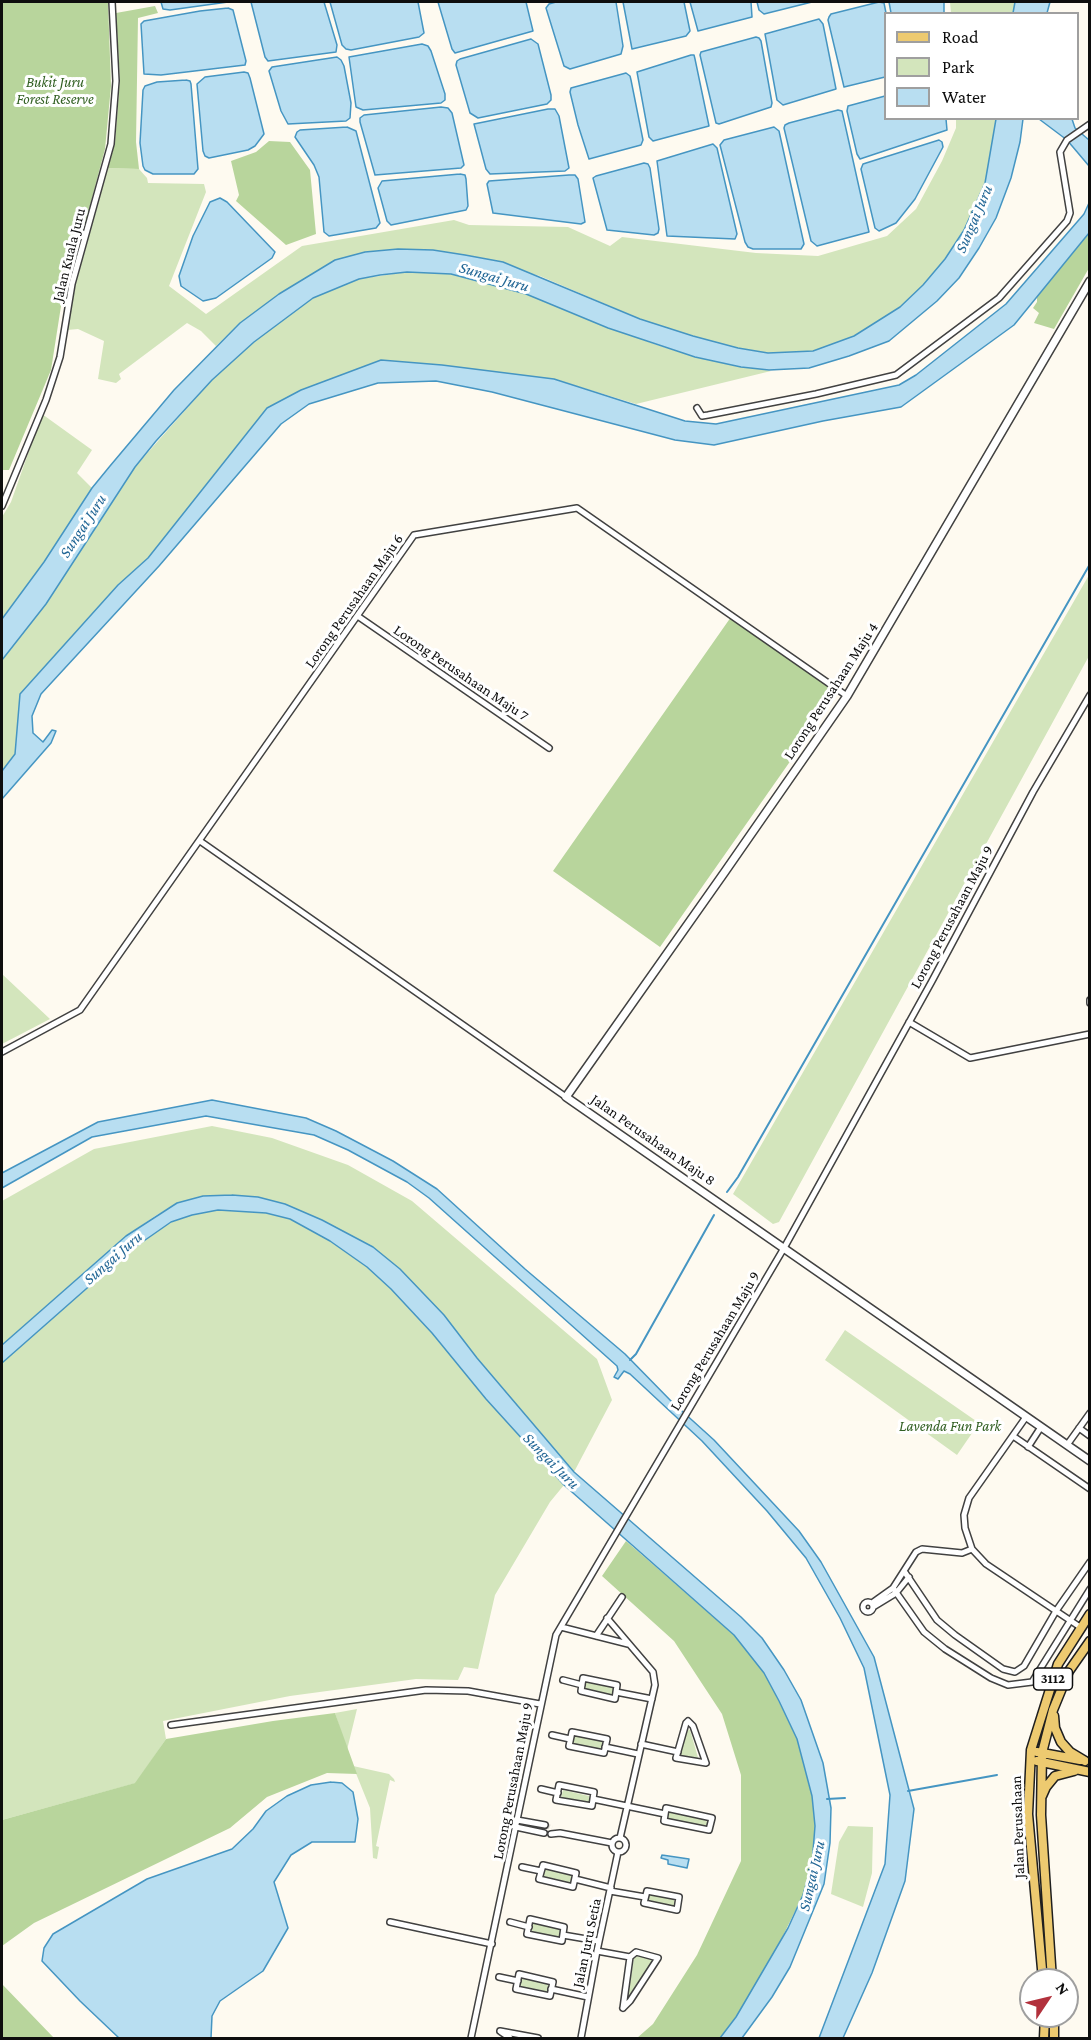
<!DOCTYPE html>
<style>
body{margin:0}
#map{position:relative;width:1091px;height:2040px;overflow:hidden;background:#fefaf0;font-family:"Crimson Pro",serif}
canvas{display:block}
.frame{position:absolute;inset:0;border:3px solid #0e0e0e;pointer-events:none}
.legend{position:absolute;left:884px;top:12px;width:195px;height:108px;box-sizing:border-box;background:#fff;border:2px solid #9f9f9f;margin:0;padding:8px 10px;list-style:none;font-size:18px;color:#0e0e0e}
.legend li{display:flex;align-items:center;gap:12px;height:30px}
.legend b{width:30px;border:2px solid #9f9f9f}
.north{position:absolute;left:1019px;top:1968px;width:60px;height:60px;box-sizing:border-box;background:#fff;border:2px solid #9f9f9f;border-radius:50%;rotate:55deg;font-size:16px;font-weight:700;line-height:24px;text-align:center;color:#0e0e0e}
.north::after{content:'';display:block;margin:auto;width:21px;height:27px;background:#b2313c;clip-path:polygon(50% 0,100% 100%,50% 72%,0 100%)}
</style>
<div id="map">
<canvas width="1091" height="2040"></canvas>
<div class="frame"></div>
<ul class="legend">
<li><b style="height:8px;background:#edca70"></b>Road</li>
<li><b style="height:16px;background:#d3e5bc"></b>Park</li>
<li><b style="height:16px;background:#b8def1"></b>Water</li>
</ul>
<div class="north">N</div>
</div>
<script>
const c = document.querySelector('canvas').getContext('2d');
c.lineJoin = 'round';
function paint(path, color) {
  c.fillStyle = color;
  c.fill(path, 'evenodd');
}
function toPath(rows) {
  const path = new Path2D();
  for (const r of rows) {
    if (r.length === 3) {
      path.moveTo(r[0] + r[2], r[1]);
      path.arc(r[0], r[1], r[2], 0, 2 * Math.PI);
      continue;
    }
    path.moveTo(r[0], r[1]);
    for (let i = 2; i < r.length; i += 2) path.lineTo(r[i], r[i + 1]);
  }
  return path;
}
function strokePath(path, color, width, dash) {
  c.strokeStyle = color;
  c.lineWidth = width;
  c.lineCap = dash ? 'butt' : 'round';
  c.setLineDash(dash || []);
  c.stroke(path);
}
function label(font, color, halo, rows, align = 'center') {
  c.font = font + ' "Crimson Pro",serif';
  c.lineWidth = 6;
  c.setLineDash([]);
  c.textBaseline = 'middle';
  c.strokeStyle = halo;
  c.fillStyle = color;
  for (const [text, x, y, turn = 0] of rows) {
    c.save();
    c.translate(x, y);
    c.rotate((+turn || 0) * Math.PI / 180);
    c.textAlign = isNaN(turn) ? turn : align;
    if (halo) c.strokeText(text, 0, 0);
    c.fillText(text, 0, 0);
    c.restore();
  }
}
const green = toPath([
 [950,2,1015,2,1013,14,951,13],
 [956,119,996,119,985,183,964,230,945,259,923,285,900,307,854,336,813,351,768,353,738,348,693,336,640,319,540,276,465,255,433,250,398,249,365,252,335,260,279,294,240,323,216,346,201,331,187,323,119,374,121,379,116,383,98,379,104,341,78,329,67,330,76,283,108,168,139,169,147,178,148,183,204,184,206,192,169,286,206,314,302,246,454,220,469,225,568,227,610,246,622,237,756,253,818,256,887,236,916,209,942,161,956,128],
 [407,272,451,274,490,284,526,294,654,344,695,357,771,371,636,404,554,379,442,365,381,360,301,390,267,408,148,558,118,585,20,694,15,754,2,771,2,660,46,604,135,467,212,380,254,342,280,321,313,298,329,290,359,279],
 [42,414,92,450,77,473,92,488,44,562,2,619,2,517,11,502],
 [1089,575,1089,656,779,1222,773,1224,733,1194],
 [2,974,50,1019,2,1044],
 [212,1126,272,1138,348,1165,412,1201,597,1359,612,1400,574,1472,477,1358,444,1315,285,1204,258,1197,232,1195,177,1203,155,1216,126,1236,2,1345,2,1201,94,1149],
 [218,1210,266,1213,290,1219,330,1241,367,1267,391,1289,432,1333,486,1399,564,1485,550,1502,495,1595,478,1669,464,1667,458,1680,416,1679,290,1696,163,1721,166,1739,136,1783,2,1820,2,1363,128,1252,155,1232,172,1222,192,1215],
 [845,1330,979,1423,957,1455,825,1360],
 [586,1680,613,1686,614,1691,611,1695,584,1688],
 [357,1709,347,1750,335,1713],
 [686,1729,690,1730,699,1761,679,1758],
 [575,1735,602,1741,603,1746,600,1750,573,1743],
 [353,1766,389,1774,394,1779,395,1782,390,1780,376,1846,379,1847,377,1859,373,1858,370,1808],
 [563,1790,589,1796,590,1801,587,1805,561,1798],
 [670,1812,706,1820,708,1824,705,1827,668,1819,667,1815],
 [848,1826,873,1827,872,1873,863,1907,831,1894,839,1842],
 [545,1868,572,1874,573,1879,570,1883,543,1876],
 [650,1895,674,1899,675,1903,673,1906,649,1901,647,1898],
 [533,1923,560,1929,561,1934,558,1938,532,1931],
 [637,1956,651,1959,652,1962,627,2001,634,1958],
 [522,1978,548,1984,550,1989,547,1993,520,1986]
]);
const forest = toPath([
 [2,2,108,2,111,86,105,149,87,217,64,287,51,370,9,470,2,470],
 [155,6,158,13,138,18,136,142,139,169,108,168,115,143,120,80,116,13],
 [269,141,290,142,310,170,316,234,286,245,236,201,239,195,231,161,256,152],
 [1089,233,1089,268,1054,329,1034,323,1039,313,1033,308,1037,302,1037,295],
 [731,617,838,693,660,947,553,871],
 [626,1541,734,1635,765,1673,797,1739,812,1796,815,1826,812,1864,803,1895,773,1956,736,2017,720,2038,637,2038,653,2024,697,1955,741,1861,741,1775,722,1714,674,1641,602,1576],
 [335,1713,357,1774,327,1773,267,1797,230,1828,34,1923,2,1946,2,1820,135,1783,166,1739,273,1721],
 [2,1984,54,2038,2,2038]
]);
const water = toPath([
 [161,2,228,2,170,10,163,9,161,2],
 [251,2,324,2,337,45,336,52,268,61,265,57,251,2],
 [330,2,418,2,424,33,419,37,351,50,346,49,342,45,330,2],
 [438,2,526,2,533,31,455,53,452,49,438,2],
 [556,2,616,2,623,46,621,54,570,69,564,66,546,8,549,4,556,2],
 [623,2,684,2,690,31,686,36,632,49,623,2],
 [690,2,751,2,752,17,698,31,690,2],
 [757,2,812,2,764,14,759,10,757,2],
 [879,2,884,3,886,13,885,77,844,87,828,20,829,17,831,14,879,2],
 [889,2,944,2,944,13,891,13,889,2],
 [1015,2,1050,2,1047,13,1013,13,1015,2],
 [228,8,233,10,246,61,245,65,161,75,144,74,141,24,144,21,200,11,228,8],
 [819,19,823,24,836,89,783,105,777,100,765,34,819,19],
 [756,37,759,38,761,41,772,103,771,107,719,124,716,123,700,55,701,52,756,37],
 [531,39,538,44,551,95,551,100,547,104,478,118,470,113,456,65,457,61,460,59,531,39],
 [422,44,428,46,431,51,445,94,445,100,441,103,363,110,356,107,349,57,422,44],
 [691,55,694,55,695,59,709,126,653,141,649,137,637,72,691,55],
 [337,57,341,60,344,66,351,103,350,118,346,121,288,124,281,111,269,71,272,67,337,57],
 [244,72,248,73,250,78,264,134,255,146,248,150,209,158,205,156,203,151,197,84,205,77,244,72],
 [626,73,630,76,631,80,643,140,641,145,589,159,578,125,570,92,571,88,626,73],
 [186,80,190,81,191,84,198,169,194,174,153,174,145,170,143,166,140,143,143,90,145,86,157,82,186,80],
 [885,96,886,118,946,119,947,130,860,159,857,154,847,111,848,106,885,96],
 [441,107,448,108,452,113,464,165,461,168,375,175,360,122,360,118,364,115,441,107],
 [548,109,555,109,559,116,569,168,565,171,490,174,486,169,474,124,548,109],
 [838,110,842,111,869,232,817,246,811,241,784,128,785,125,789,123,838,110],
 [996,119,1023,119,1020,142,1011,178,996,218,979,248,959,278,937,301,889,341,849,356,809,368,769,370,741,367,695,357,608,328,526,294,451,274,407,272,380,275,359,279,313,298,254,342,212,380,156,441,135,467,46,604,2,660,2,619,44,562,92,488,110,466,174,390,240,323,279,294,335,260,365,252,398,249,433,250,465,255,503,262,640,319,693,336,738,348,768,353,813,351,854,336,900,307,923,285,945,259,964,230,985,183,996,119],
 [1039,119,1072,119,1075,128,1089,140,1089,166,1067,140,1039,119],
 [347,127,356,131,380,223,376,228,329,236,324,232,319,177,314,165,295,137,297,132,300,130,347,127],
 [774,127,779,131,804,244,801,249,753,249,748,247,745,242,720,145,724,140,774,127],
 [939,140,942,142,943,147,915,199,896,223,879,231,875,228,861,169,863,164,939,140],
 [713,144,717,148,737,234,735,239,667,236,657,161,713,144],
 [644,163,648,164,650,168,659,229,658,233,654,235,607,230,593,178,596,176,644,163],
 [460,174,465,175,466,179,468,206,466,210,391,225,387,221,378,188,382,181,460,174],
 [569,175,575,175,578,179,585,222,581,224,493,213,487,184,489,181,569,175],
 [220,198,227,202,275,252,272,258,216,298,203,301,181,286,179,276,193,236,210,202,220,198],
 [1089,203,1089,233,1014,325,901,407,823,421,714,445,675,440,492,392,436,381,378,383,309,404,281,424,159,566,41,694,32,716,33,733,43,742,52,730,56,731,51,743,2,799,2,771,15,754,20,694,118,585,148,558,267,408,301,390,381,360,442,365,554,379,685,421,716,424,899,385,916,375,1006,304,1084,214,1089,203],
 [212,1100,306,1118,336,1131,393,1161,437,1189,525,1269,625,1354,672,1402,714,1440,799,1531,821,1562,874,1657,914,1809,905,1881,872,1973,843,2038,819,2038,885,1864,890,1795,864,1668,840,1618,806,1558,767,1511,702,1441,630,1374,624,1371,618,1379,614,1377,618,1370,617,1366,429,1198,407,1182,348,1150,314,1135,206,1116,92,1137,2,1188,2,1173,98,1122,212,1100],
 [232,1195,258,1197,285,1204,322,1220,373,1247,400,1269,444,1315,477,1358,574,1472,741,1617,762,1638,784,1670,801,1700,823,1763,831,1808,830,1843,824,1884,790,1967,772,1997,742,2038,720,2038,736,2017,788,1928,803,1895,812,1864,815,1826,812,1796,797,1739,779,1701,764,1673,734,1635,564,1485,486,1399,432,1333,391,1289,367,1267,330,1241,290,1219,266,1213,218,1210,192,1215,171,1222,128,1252,2,1363,2,1345,126,1236,177,1203,203,1196,232,1195],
 [331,1782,342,1783,353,1792,358,1819,355,1842,312,1842,291,1855,274,1882,288,1928,263,1971,220,2001,212,2016,211,2038,119,2038,80,2001,42,1961,44,1948,53,1934,147,1879,232,1849,253,1829,266,1811,287,1796,311,1785,331,1782],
 [662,1855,689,1859,687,1868,668,1864,668,1860,661,1858,662,1855]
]);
const stream = toPath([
 [727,1192,738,1177,846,989,1090,564],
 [630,1360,636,1354,714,1215],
 [908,1791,997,1775],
 [827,1799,845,1798]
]);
const minorTunnel = toPath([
 [545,1825,552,1828]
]);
const minor = toPath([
 [697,408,702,416,708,415,816,394,896,375,999,298,1067,221,1070,213,1060,152,1067,140,1090,124],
 [2,506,46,400,60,357,72,284,111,144,116,81,112,2],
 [359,617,549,748],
 [200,841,566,1097],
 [1090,1000,1090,1003],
 [909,1022,970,1058,1090,1034],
 [2,1052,80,1010,414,535,577,508,847,696],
 [1026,1417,969,1498,964,1515,965,1528,972,1549,986,1564,1080,1627],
 [1079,1428,1090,1436],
 [1013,1436,1090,1489],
 [1067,1445,1090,1413],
 [1028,1447,1041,1427],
 [904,1571,937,1620,955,1635,1003,1669,1015,1672,1024,1666,1056,1611,1090,1562],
 [893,1588,924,1632,945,1649,972,1666,991,1678,1008,1685,1032,1682,1090,1589],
 [868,1607,5],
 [872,1603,893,1588,916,1552,922,1549,962,1553,972,1549],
 [873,1607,896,1593,909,1577],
 [607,1618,653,1672,655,1685,620,1838],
 [561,1627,628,1644],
 [596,1636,622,1597],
 [583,1678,617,1685,615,1699,581,1691,583,1678],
 [563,1680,582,1685],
 [616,1692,652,1699],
 [688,1721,693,1726,706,1763,676,1758,686,1723,688,1721],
 [171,1725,426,1690,468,1691,540,1704],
 [572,1732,607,1739,604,1753,569,1746,572,1732],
 [552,1735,570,1739],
 [641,1744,678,1752],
 [605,1747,638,1754],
 [559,1785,594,1792,592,1806,556,1800,559,1785],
 [541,1789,558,1793],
 [593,1799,665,1814],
 [666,1808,712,1818,709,1830,664,1821,666,1808],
 [517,1820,545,1825],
 [516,1827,544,1833],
 [551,1834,560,1833,612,1843],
 [619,1845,7],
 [543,1865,576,1873,573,1887,539,1879,543,1865],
 [522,1867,541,1871],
 [575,1879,611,1888],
 [610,1891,645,1897],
 [647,1891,679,1897,677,1910,644,1903,647,1891],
 [530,1919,564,1927,562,1941,527,1934,530,1919],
 [390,1922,492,1944],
 [510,1922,529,1927],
 [563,1935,598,1941],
 [597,1951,630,1957,636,1952,658,1958,630,2001,623,2008],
 [519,1974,553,1982,550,1996,516,1989,519,1974],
 [499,1977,518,1981],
 [551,1989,588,1997],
 [623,2008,630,1957],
 [500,2031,538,2038],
 [501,2032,510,2038],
 [471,2038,556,1635,784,1248,932,981,1033,792,1090,695],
 [581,2038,597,1951,618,1852]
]);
const tertiary = toPath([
 [1090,281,847,696,724,873,566,1097,1090,1461]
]);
const primary = toPath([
 [1054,1716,1055,1728,1061,1742,1070,1752,1085,1761],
 [1037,1752,1080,1760],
 [1037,1761,1090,1772],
 [1042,1796,1046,1787,1055,1776,1074,1771],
 [1043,1980,1028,1814,1031,1750,1058,1664,1090,1614],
 [1052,1980,1041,1815,1042,1753,1053,1710,1069,1671,1090,1641],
 [1044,2038,1045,2016],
 [1054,2038,1054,2016]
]);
const shields = [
 [1053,1679,39]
];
const shieldNames = [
 ["3112",1053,1679]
];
const parkNames = [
 ["Bukit Juru",55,82],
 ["Forest Reserve",55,99],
 ["Lavenda Fun Park",950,1426]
];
const streetNames = [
 ["Jalan Kuala Juru",69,255,-76],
 ["Lorong Perusahaan Maju 6",354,601,-55],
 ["Lorong Perusahaan Maju 7",461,673,34],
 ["Lorong Perusahaan Maju 4",831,691,-57],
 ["Lorong Perusahaan Maju 9",952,917,-62],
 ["Jalan Perusahaan Maju 8",653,1140,35],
 ["Lorong Perusahaan Maju 9",715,1341,-59],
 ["Lorong Perusahaan Maju 9",513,1781,-79],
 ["Jalan Perusahaan",1018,1827,-92],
 ["Jalan Juru Setia",587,1943,-78]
];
const waterNames = [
 ["Sungai Juru",974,219,-67],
 ["Sungai Juru",494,277,16],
 ["Sungai Juru",83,526,-57],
 ["Sungai Juru",113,1258,-41],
 ["Sungai Juru",551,1461,45],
 ["Sungai Juru",812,1876,-77]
];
paint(green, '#d3e5bc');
paint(forest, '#b8d59c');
paint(water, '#b8def1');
strokePath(water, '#4595c2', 1.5);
strokePath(stream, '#4595c2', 2);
strokePath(minorTunnel, '#dad7ce', 5, [5, 2.5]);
strokePath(minor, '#414141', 8);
strokePath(tertiary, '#414141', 10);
strokePath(primary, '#1f1f1f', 11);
strokePath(minor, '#fff', 5);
strokePath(tertiary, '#fff', 7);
strokePath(primary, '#edca70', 8);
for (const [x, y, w] of shields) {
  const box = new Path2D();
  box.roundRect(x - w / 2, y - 11, w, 22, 4.5);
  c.fillStyle = '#fff';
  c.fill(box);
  strokePath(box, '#0e0e0e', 1.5);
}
label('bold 14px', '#0e0e0e', null, shieldNames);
label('italic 15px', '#326023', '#fff', parkNames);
label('15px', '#0e0e0e', '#fff', streetNames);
label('italic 16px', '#216695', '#fff', waterNames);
</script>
